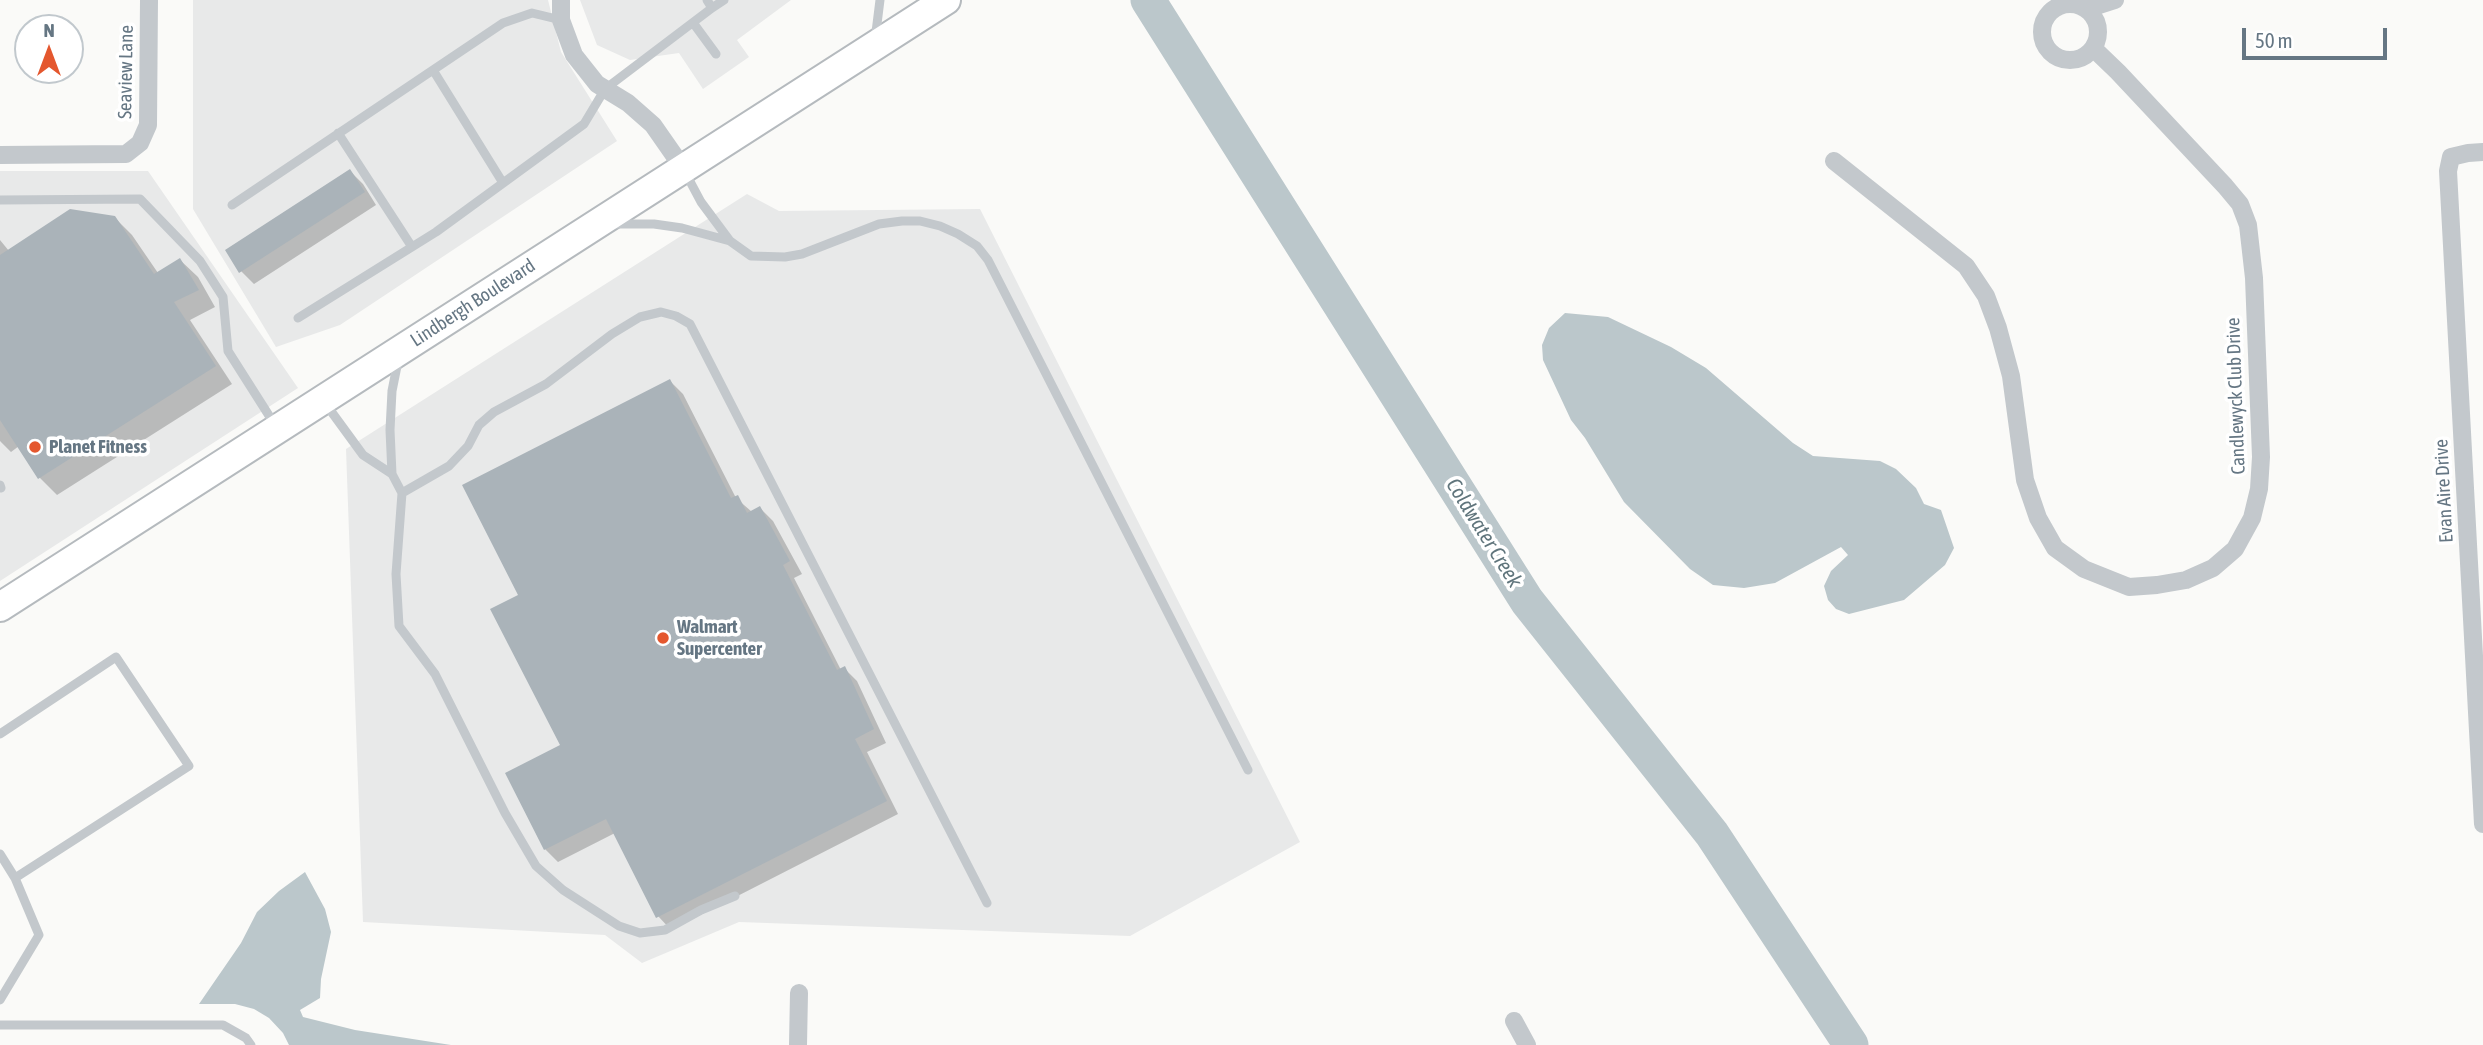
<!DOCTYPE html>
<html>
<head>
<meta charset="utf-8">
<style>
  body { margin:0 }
  #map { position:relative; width:2483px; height:1045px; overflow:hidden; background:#fafaf8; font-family:"Asap Condensed",sans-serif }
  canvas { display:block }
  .north { position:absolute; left:14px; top:14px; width:70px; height:70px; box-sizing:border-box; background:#fff; border:2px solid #c1c8cd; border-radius:50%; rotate:0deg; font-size:19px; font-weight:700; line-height:28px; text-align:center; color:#657683 }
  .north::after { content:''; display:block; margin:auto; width:24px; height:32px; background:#e4572e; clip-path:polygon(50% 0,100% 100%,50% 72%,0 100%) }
  .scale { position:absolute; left:2242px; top:28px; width:145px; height:32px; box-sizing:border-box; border:4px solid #657683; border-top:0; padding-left:9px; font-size:21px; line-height:24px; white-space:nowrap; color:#657683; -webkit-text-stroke:5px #fff; paint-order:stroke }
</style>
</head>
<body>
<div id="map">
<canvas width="2483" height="1045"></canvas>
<div class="north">N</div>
<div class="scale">50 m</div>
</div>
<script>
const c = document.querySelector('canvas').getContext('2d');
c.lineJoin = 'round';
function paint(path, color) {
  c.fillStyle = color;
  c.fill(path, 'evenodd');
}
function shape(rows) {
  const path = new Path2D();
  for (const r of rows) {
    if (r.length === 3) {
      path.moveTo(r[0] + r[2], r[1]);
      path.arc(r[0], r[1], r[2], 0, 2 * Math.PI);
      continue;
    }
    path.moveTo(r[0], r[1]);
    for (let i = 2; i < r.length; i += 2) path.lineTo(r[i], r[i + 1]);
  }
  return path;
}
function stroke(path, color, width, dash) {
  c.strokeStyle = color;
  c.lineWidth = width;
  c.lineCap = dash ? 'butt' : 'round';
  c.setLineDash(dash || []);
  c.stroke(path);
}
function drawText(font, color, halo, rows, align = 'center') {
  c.font = font + ' "Asap Condensed",sans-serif';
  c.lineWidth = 7;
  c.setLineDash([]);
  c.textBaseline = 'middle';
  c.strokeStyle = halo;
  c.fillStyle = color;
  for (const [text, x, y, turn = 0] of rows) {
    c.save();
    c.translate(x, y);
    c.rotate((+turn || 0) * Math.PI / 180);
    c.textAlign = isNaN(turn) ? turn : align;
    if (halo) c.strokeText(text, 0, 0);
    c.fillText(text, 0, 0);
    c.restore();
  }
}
const built = shape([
  [193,0,548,0,561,52,617,141,340,325,276,347,193,209],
  [580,0,791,0,737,40,749,57,703,89,679,53,630,60,597,45],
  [0,171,148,171,298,388,0,581],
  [747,194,779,211,980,209,1300,842,1130,936,739,922,642,963,605,935,363,922,346,449]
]);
const water = shape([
  [1565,313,1608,317,1671,347,1706,368,1793,443,1813,456,1880,461,1896,469,1916,488,1924,504,1941,510,1954,548,1945,565,1904,600,1849,614,1836,609,1828,600,1824,586,1831,571,1848,555,1841,547,1775,583,1744,588,1713,585,1690,569,1624,502,1585,438,1571,420,1543,360,1542,345,1549,328],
  [305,872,325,909,331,932,321,979,320,998,300,1010,303,1017,355,1030,451,1045,289,1045,283,1033,269,1018,254,1009,235,1004,199,1004,241,943,257,912,279,891]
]);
const shadow = shape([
  [350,171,363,184,376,205,254,284,241,271],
  [114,217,132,235,158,273,180,260,198,277,215,307,190,320,232,384,57,495,40,478,19,446,11,452,0,441,0,240,9,251],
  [670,381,683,394,736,498,752,512,760,508,773,521,802,574,794,578,841,670,844,668,857,681,886,743,867,752,898,814,671,930,658,916,615,833,558,862,545,849,562,746,520,596]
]);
const river = shape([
  [1148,0,1527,601,1712,834,1851,1045]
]);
const building = shape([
  [350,169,365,192,239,273,225,250],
  [70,209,115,216,154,274,180,258,199,290,174,302,216,366,38,479,0,420,0,255],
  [670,379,731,498,738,495,747,513,760,506,790,561,783,565,837,670,845,666,874,729,855,739,887,801,656,918,606,819,544,850,505,773,560,745,490,609,518,595,462,485]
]);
const lane = shape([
  [707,0,712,8,724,0],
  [694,24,716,54],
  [875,40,880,0],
  [433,70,503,183],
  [338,133,412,247],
  [685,172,701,202,730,241,751,256,785,257,802,254,879,224,902,221,920,221,940,226,958,234,977,246,988,260,1248,770],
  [0,200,140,199,200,261,223,297,228,351,275,425],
  [232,205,503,23,532,13,561,20],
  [613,224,654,224,682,228,730,241],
  [298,318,436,232,584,124,605,89,712,8],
  [325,403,363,455,392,474,402,493],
  [392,474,390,430,392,391,398,361],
  [0,485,1,488],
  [0,734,116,657,189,766,15,878,0,854],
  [735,896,701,910,665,930,640,933,619,926,563,890,536,866,505,813,435,674,399,626,396,574,402,493,449,466,468,446,479,425,494,412,546,384,612,334,640,317,661,312,676,316,690,324,987,903],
  [0,1000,39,935,15,878],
  [0,1025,223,1025,246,1038,251,1045]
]);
const street = shape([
  [561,0,561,20,574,55,597,84,628,103,653,125,683,168],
  [2070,32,28],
  [2087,9,2115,0],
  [2483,152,2468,153,2451,157,2448,171,2483,824],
  [0,155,126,154,140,143,148,125,149,0],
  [1834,161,1966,266,1986,296,1998,328,2011,376,2025,480,2038,518,2055,548,2084,569,2129,587,2157,585,2186,580,2213,568,2235,549,2252,518,2259,489,2261,457,2254,278,2248,225,2240,204,2225,186,2118,72,2093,48],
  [1514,1021,1527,1045],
  [798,1045,799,993]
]);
const primary = shape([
  [0,607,946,0]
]);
const markers = [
  [35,447,7,"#e4572e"],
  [663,638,7,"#e4572e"]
];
const streetNames = [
  ["Seaview Lane",126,72,-89],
  ["Lindbergh Boulevard",473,303,-33],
  ["Candlewyck Club Drive",2236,396,-92],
  ["Evan Aire Drive",2444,491,-93]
];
const poiNames = [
  ["Planet Fitness",49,447],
  ["Walmart",677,627],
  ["Supercenter",677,649]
];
const waterNames = [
  ["Coldwater Creek",1484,533,58]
];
paint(built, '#e8e9e9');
paint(water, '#bbc7cb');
paint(shadow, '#0003');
stroke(river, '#bbc7cb', 35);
paint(building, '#aab3b9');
stroke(primary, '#b5babe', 32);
stroke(lane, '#c3c8cc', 9);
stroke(street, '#c3c8cc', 18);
stroke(primary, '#fff', 28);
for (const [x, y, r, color] of markers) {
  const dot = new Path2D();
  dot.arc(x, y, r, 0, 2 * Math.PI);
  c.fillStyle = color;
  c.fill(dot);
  stroke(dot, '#fff', 2.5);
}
drawText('19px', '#657683', '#fff', streetNames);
drawText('bold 19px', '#657683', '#fff', poiNames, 'left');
drawText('italic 21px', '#60757c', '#fff', waterNames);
</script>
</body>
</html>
